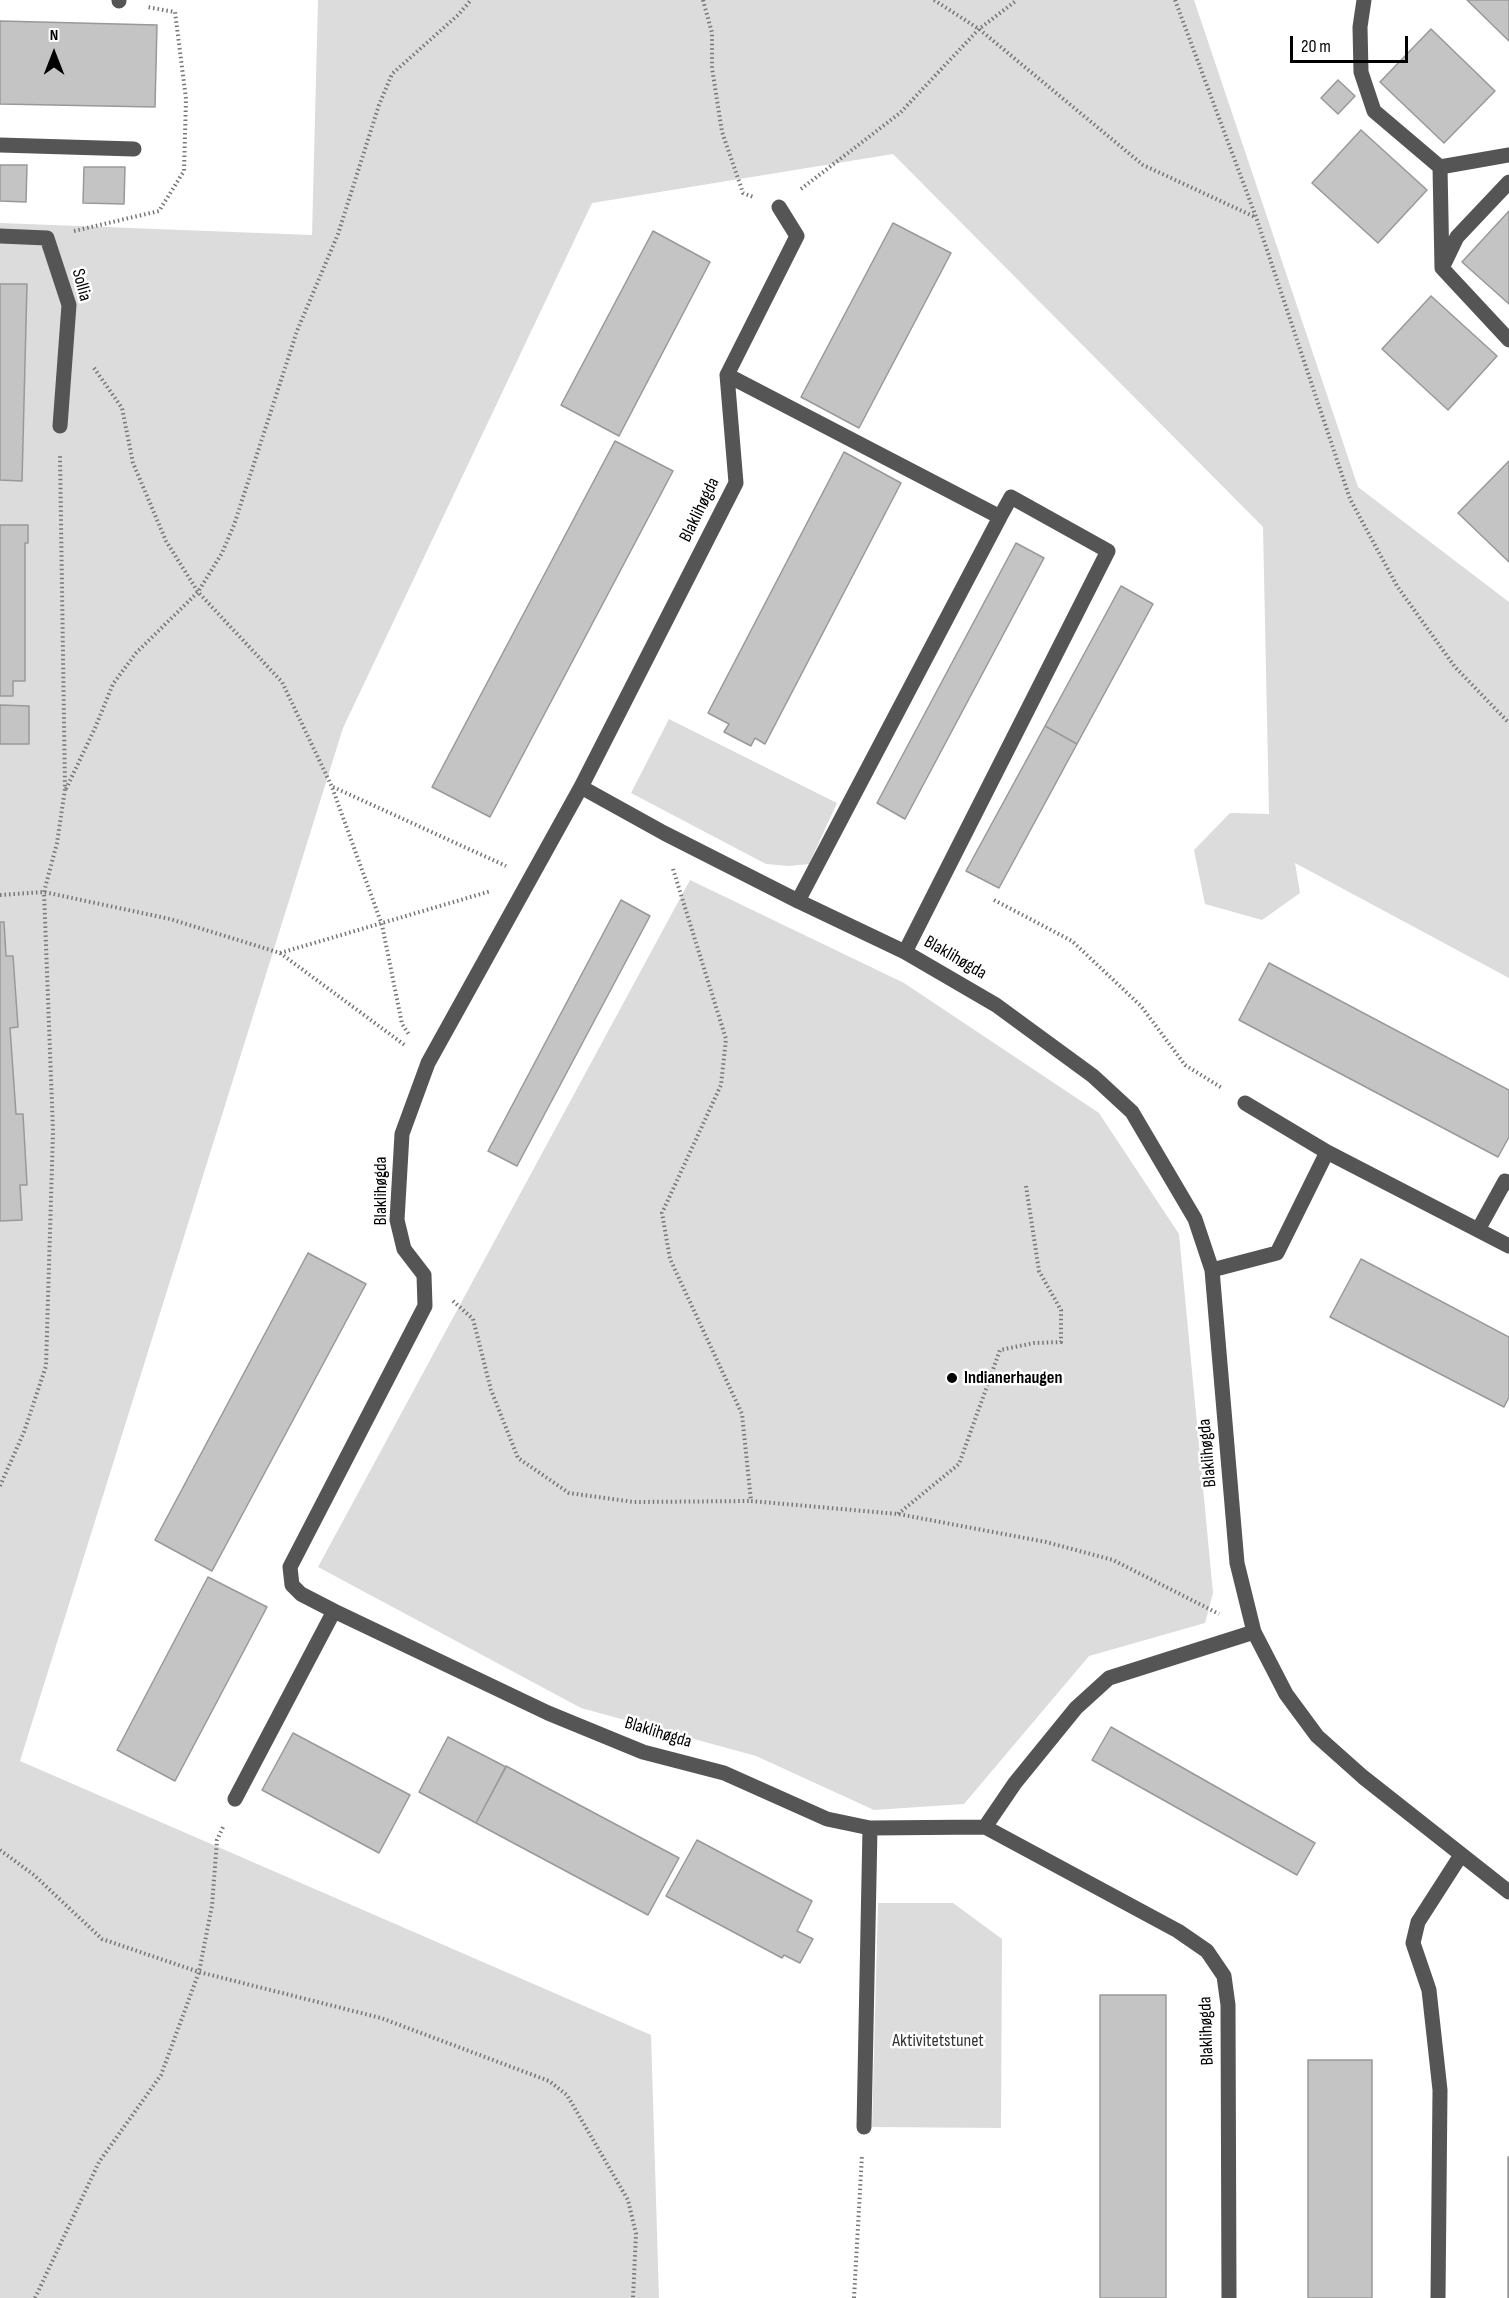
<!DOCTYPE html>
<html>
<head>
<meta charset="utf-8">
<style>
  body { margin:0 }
  #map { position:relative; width:1509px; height:2298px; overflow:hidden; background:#fff; font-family:"Sofia Sans Condensed",sans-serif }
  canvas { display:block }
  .north { position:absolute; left:24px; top:24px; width:60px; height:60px; -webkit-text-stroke:4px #fff; paint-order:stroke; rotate:0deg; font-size:16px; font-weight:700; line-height:24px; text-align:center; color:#000 }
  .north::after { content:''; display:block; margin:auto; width:21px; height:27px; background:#000; clip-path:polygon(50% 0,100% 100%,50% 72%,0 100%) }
  .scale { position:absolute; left:1290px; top:36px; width:118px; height:27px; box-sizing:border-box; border:3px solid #000; border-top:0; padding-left:8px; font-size:18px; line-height:21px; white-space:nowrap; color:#000; -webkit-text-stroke:4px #fff; paint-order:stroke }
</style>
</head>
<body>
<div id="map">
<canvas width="1509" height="2298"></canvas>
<div class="north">N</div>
<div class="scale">20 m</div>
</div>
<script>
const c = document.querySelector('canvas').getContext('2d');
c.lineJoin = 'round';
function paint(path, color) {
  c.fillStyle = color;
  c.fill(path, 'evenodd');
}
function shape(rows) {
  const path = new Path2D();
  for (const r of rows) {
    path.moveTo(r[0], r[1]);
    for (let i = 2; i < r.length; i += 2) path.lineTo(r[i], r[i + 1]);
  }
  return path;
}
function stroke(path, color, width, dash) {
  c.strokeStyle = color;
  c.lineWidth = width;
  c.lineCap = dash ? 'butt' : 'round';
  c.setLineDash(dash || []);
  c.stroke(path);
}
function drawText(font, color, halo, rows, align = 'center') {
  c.font = font + ' "Sofia Sans Condensed",sans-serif';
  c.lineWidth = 5;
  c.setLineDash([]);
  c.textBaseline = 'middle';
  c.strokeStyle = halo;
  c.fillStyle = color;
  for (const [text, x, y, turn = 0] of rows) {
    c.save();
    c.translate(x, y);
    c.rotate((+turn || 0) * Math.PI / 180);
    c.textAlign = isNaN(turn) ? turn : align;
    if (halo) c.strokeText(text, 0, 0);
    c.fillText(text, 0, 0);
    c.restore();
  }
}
const green = shape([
  [318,0,1194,0,1358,487,1509,602,1509,978,1295,863,1300,893,1262,920,1205,904,1194,850,1230,813,1269,814,1263,527,893,154,592,203,343,728,20,1761,651,2035,659,2298,0,2298,0,223,312,235],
  [669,719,837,803,809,864,789,866,766,864,631,793],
  [690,880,904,983,1099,1113,1179,1234,1213,1593,1205,1623,1089,1656,964,1804,874,1810,756,1756,581,1708,318,1567],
  [878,1903,953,1903,1002,1939,1001,2128,872,2127]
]);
const building = shape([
  [1467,0,1509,0,1509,41,1467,0],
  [0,21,157,25,155,107,0,104,0,21],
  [1431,29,1495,91,1444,143,1380,82,1431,29],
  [1338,80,1355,96,1338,114,1321,98,1338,80],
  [1361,130,1427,190,1378,243,1312,183,1361,130],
  [0,165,27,165,26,202,0,201,0,165],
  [84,167,125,167,124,204,83,203,84,167],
  [1509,211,1509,304,1462,262,1509,211],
  [893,223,951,253,859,428,801,397,893,223],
  [653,231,710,262,619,436,561,405,653,231],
  [0,284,27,284,22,481,0,480,0,284],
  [1431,296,1497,356,1448,410,1382,349,1431,296],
  [615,441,673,471,490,817,432,787,615,441],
  [844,452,901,483,765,744,755,738,751,746,724,732,729,724,708,713,844,452],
  [1509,461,1509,562,1458,513,1509,461],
  [0,525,28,525,28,543,25,543,25,681,13,681,13,696,0,696,0,525],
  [1016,543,1044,558,905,819,877,803,1016,543],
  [1121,586,1153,604,1077,744,1045,726,1121,586],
  [0,705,29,706,29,744,0,744,0,705],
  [1045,726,1077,744,999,888,966,871,1045,726],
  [621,900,650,916,517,1166,488,1151,621,900],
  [0,922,4,922,6,956,13,956,18,1027,10,1028,16,1114,23,1114,27,1185,20,1185,22,1220,0,1221,0,922],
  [1269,963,1509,1090,1509,1137,1498,1157,1239,1020,1269,963],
  [308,1253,366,1284,212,1571,155,1540,308,1253],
  [1361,1259,1509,1337,1509,1397,1504,1407,1330,1317,1361,1259],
  [208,1577,267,1607,175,1781,117,1750,208,1577],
  [1111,1727,1315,1843,1297,1875,1092,1760,1111,1727],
  [293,1733,410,1795,379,1853,262,1790,293,1733],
  [448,1737,506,1767,476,1823,419,1792,448,1737],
  [506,1766,679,1858,648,1915,476,1823,506,1766],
  [697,1840,812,1901,797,1931,813,1939,800,1963,784,1955,782,1958,666,1896,697,1840],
  [1100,1995,1166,1995,1166,2298,1100,2298,1100,1995],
  [1308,2060,1372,2060,1372,2298,1308,2298,1308,2060],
  [1508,2157,1509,2157,1509,2298,1508,2298,1508,2157]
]);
const path = shape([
  [703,0,712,33,712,68,722,132,743,193,753,197],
  [934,0,979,29,1143,165,1255,217],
  [1175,0,1256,217,1350,499,1397,586,1455,667,1509,723],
  [801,189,900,113,979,29,1017,0],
  [74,231,159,211,184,171,186,99,175,12,147,7],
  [94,368,122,408,133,463,166,541,198,592,282,682,332,787,382,925,402,1024,410,1036],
  [333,787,506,866],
  [66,789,95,728,113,684,136,653,198,592,222,553,234,525,297,331,338,234,379,105,392,74,458,15,471,0],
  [673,869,726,1039,721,1085,662,1213,670,1259,742,1414,751,1501,898,1514,1046,1542,1113,1560,1219,1614],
  [0,895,44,892,170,919,280,953,406,1046],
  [994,900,1072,941,1141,1006,1185,1065,1222,1088],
  [280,953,491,891],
  [453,1301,473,1319,491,1390,518,1458,569,1493,634,1502,751,1501],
  [0,1486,24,1432,46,1366,53,1131,44,892,57,843,65,789,60,454],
  [898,1514,959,1464,1000,1350,1034,1343,1061,1342,1061,1310,1039,1271,1026,1186],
  [0,1850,34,1875,102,1939,199,1972,381,2018,549,2081,567,2095,628,2200,636,2234,633,2298],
  [35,2298,99,2162,161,2075,199,1972,212,1906,217,1840,224,1825],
  [854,2298,862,2155]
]);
const minor = shape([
  [1364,0,1360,27,1361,72,1374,111,1440,167,1442,268,1509,340],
  [119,1,119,0],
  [0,145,134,149],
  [1440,167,1509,155],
  [779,207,797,236,727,375,736,483,581,787,664,833,798,901,905,952,996,1005,1093,1076,1132,1112,1195,1219,1212,1270,1237,1563,1254,1632,1286,1694,1317,1736,1363,1777,1509,1892],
  [0,236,47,238,69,305,60,426],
  [1444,264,1457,237,1509,182],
  [727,375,1000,517,1011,497,1108,551,905,952],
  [581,787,428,1063,402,1134,397,1220,404,1249,424,1275,425,1306,290,1567,292,1585,301,1594,334,1611,548,1713,643,1752,724,1773,827,1819,870,1828,985,1827],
  [798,901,1000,517],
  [1327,1152,1509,1246],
  [1478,1230,1505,1181,1509,1183],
  [1212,1270,1277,1253,1327,1152,1245,1103],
  [235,1799,334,1611],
  [864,2127,870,1828],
  [1229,2298,1228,2005,1224,1976,1207,1951,1178,1931,985,1827,1015,1783,1076,1708,1109,1678,1254,1632],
  [1438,2298,1440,2090,1429,1990,1413,1943,1418,1922,1461,1855]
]);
const markers = [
  [952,1378,6,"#000"]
];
const streetNames = [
  ["Sollia",81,285,75],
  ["Blaklihøgda",700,510,-64],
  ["Blaklihøgda",955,958,30],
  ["Blaklihøgda",381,1191,-90],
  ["Blaklihøgda",1208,1453,-95],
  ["Blaklihøgda",658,1733,17],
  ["Blaklihøgda",1207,2031,-92]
];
const poiNames = [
  ["Indianerhaugen",964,1378]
];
const parkNames = [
  ["Aktivitetstunet",938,2041]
];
paint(green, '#dcdcdc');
paint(building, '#c4c4c4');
stroke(building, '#999', 1.5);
stroke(path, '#777', 4, [1.5, 3]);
stroke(minor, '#555', 15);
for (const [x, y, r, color] of markers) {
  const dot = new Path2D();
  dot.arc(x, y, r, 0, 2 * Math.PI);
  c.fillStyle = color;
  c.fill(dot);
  stroke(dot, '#fff', 2);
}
drawText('18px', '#000', '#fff', streetNames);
drawText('bold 18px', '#000', '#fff', poiNames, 'left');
drawText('18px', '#333', '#fff', parkNames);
</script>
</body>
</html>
